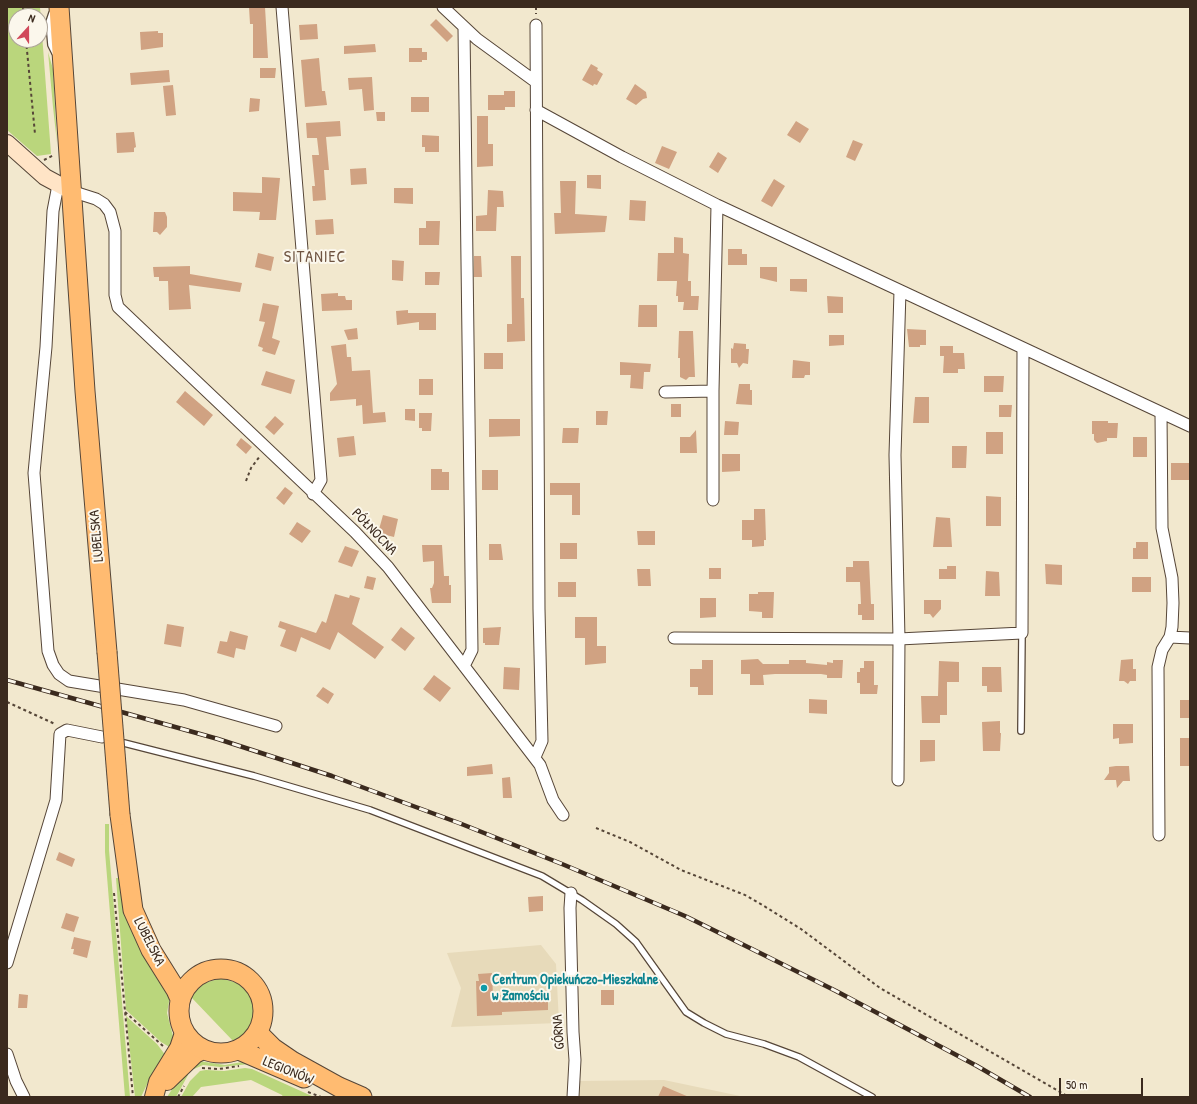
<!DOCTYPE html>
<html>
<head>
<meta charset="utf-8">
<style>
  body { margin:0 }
  #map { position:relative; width:1197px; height:1104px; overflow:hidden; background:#f2e8ce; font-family:"Patrick Hand",sans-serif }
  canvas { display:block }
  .frame { position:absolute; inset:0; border:8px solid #3b2a1e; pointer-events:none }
  .north { position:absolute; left:8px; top:8px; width:40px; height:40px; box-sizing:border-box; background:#fbf7ec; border:1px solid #aea59a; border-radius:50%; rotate:21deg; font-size:11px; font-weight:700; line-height:16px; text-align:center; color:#3b2a1e }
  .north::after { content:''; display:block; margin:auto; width:14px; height:18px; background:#d1495b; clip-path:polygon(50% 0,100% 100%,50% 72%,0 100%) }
  .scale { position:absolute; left:1059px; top:1078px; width:84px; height:18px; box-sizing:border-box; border:2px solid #3b2a1e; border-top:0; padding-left:5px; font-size:12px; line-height:14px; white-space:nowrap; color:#3b2a1e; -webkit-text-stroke:3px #fbf7ec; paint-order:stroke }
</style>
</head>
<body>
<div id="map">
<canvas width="1197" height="1104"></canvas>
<div class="frame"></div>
<div class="north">N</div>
<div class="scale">50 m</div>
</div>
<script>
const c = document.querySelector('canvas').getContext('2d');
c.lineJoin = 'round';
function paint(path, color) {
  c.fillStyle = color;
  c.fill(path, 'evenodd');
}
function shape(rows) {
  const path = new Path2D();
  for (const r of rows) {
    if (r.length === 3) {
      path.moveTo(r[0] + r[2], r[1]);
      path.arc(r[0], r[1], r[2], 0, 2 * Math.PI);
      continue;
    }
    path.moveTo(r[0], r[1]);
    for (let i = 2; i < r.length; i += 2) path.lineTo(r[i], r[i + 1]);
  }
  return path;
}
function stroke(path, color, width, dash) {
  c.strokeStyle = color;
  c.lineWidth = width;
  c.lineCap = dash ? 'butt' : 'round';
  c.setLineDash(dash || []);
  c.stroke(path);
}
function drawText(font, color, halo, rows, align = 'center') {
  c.font = font + ' "Patrick Hand",sans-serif';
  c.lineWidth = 4;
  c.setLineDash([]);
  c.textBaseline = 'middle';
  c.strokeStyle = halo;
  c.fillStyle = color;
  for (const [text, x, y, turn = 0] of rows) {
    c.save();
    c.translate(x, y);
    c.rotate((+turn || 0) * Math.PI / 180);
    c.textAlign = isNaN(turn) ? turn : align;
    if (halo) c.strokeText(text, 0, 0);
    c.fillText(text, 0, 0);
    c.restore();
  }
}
const built = shape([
  [541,945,556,964,559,1023,451,1027,461,988,447,953],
  [664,1080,745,1097,577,1097,578,1081]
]);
const green = shape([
  [7,7,40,7,51,154,37,156,7,130],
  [16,16,40,16,40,40,16,40],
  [48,52,53,69,57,143,53,107],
  [105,824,109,824,109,850,130,1097,125,1097,105,852],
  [116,878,118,878,122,895,170,996,167,1013,174,1040,171,1048,161,1042,126,1010],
  [221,978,240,984,249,994,254,1006,251,1026,243,1036,234,1042,191,997,202,984],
  [126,1016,157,1044,166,1056,150,1078,141,1097,135,1097],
  [199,1061,225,1065,248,1061,250,1064,220,1067,203,1065,194,1069,191,1065],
  [245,1068,252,1069,314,1097,283,1097,282,1095,251,1080,201,1087,192,1097,181,1097,190,1081,200,1071,206,1070,224,1071],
  [184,1071,188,1075,176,1097,167,1097]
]);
const building = shape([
  [249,7,265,7,268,58,253,58,253,24,250,24],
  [436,19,453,36,447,42,430,25],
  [317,24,318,39,300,40,299,25],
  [158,31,158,33,163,33,163,47,141,50,140,32],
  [375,44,376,52,344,54,344,46],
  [409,48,422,48,422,52,427,52,427,60,422,60,422,62,409,62],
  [319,58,322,91,325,91,327,105,305,107,301,60],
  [591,64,598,68,597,70,603,74,597,85,594,84,593,86,582,80],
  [260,68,276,68,275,78,260,78],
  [169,70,170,82,131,85,130,73],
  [372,77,374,110,364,111,362,89,349,90,348,78],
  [635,84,646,92,647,98,643,99,636,105,626,99],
  [173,85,176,115,166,116,163,86],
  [504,91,515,91,515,107,505,107,505,110,488,110,488,95,504,95],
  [411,97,429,97,429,112,411,112],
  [250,98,260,99,259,111,249,112],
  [376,112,385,112,385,121,377,121],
  [477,116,488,116,488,144,493,144,493,166,477,167],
  [340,121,341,136,326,137,329,170,324,170,326,200,313,201,312,186,315,186,312,155,319,155,317,138,307,138,306,123],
  [796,121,809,129,800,143,787,135],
  [134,132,136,147,134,148,134,152,117,153,116,133],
  [422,135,439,136,439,152,425,152,425,147,422,147],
  [853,140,863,144,855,161,846,157],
  [662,146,677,152,669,169,655,163],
  [718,152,727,158,718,173,709,167],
  [366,168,367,184,351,185,350,169],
  [587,175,601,175,601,189,587,188],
  [262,177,280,178,276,220,259,220,260,212,233,211,233,192,262,193],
  [774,179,785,186,772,207,761,201],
  [560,181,576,181,575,214,607,216,605,232,555,234,554,213,561,213],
  [394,188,413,188,413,204,394,203],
  [488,190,503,191,504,207,497,207,496,231,476,231,476,216,487,215],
  [630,200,646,201,645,221,629,220],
  [154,212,165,212,167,217,167,227,160,235,157,232,153,232],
  [333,219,334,234,316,235,315,220],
  [426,221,440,221,439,245,419,245,419,228,426,228],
  [674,237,683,238,683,253,689,254,688,281,691,281,691,296,699,296,698,310,683,310,684,302,678,302,678,296,676,296,677,281,657,281,658,253,674,253],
  [728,249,742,249,742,254,747,254,747,265,728,265],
  [258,253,274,257,271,271,255,267],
  [474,256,481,256,482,277,474,277],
  [511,256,521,256,521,298,524,298,525,341,507,342,507,324,512,324],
  [392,260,404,261,403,281,392,280],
  [190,266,190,274,242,283,240,292,189,285,191,309,169,310,168,281,159,281,159,277,154,277,153,267],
  [760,267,777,267,777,282,760,278],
  [425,272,440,272,439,285,425,285],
  [790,279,807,279,807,292,790,291],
  [338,293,338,296,345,296,346,300,352,300,352,310,322,311,321,294],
  [827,296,843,297,843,313,828,313],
  [263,303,279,306,272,338,280,341,275,355,262,351,263,348,258,346,265,322,259,321],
  [639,305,657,305,657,327,638,327],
  [408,310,408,313,436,313,436,330,419,330,419,322,397,325,396,311],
  [357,328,358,339,348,340,344,330],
  [907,329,926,330,926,345,920,345,920,347,909,347],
  [679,331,693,331,695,377,689,377,686,380,680,377,680,358,678,358],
  [829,335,844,335,844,345,829,346],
  [734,343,746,344,746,349,749,349,748,364,743,363,739,368,737,363,731,363,731,348,733,349],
  [346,344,347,357,351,357,352,371,370,370,373,413,385,412,386,422,363,424,362,405,356,406,356,399,330,401,330,393,337,384,331,346],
  [940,346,953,346,953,353,964,353,965,369,958,369,958,373,943,373,944,356,940,356],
  [484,353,503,353,503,369,484,369],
  [793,360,810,362,810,375,805,375,804,378,792,378],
  [620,362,651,364,650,372,644,372,643,389,630,388,631,375,620,375],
  [266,371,295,380,291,394,261,385],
  [984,376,1004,376,1003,392,984,392],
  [419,379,433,379,433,395,419,395],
  [739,384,750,384,750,390,752,390,752,405,736,404],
  [185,391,213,415,204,426,176,402],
  [915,397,929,397,929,423,913,423],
  [671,404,681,404,681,417,671,417],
  [999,405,1012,405,1011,417,999,417],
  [405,409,415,409,415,421,405,420],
  [596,411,608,411,607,425,596,425],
  [419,413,432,413,431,431,422,431,422,428,419,428],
  [275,416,284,424,274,435,265,427],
  [489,419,520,419,520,436,489,437],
  [725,421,739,422,738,435,724,435],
  [1092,421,1108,421,1108,423,1118,423,1117,438,1107,438,1107,441,1097,443,1094,440,1094,434,1092,434],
  [563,428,579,428,578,443,562,443],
  [696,430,697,453,680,453,680,437,690,437],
  [986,432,1003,432,1003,454,986,454],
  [354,436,356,455,339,457,337,438],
  [1133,437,1147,437,1147,457,1133,457],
  [241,438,252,447,246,454,236,445],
  [952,446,967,446,966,468,952,468],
  [722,454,740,454,740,471,722,472],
  [1171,463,1189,463,1189,480,1171,480],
  [431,469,442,469,442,472,449,472,449,490,431,490],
  [482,470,498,470,498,490,482,490],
  [550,483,580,483,580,515,572,515,572,495,550,495],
  [285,487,293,493,284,505,276,498],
  [986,496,1001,497,1001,526,986,526],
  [754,509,765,509,766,540,764,540,764,546,752,547,752,540,742,540,742,520,754,520],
  [383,515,398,519,394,537,378,533],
  [936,517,950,518,952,547,933,547],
  [297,522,311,531,302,543,289,534],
  [637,531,655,531,655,545,638,545],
  [1136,542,1148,542,1148,559,1133,559,1133,548,1136,548],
  [560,543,577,543,577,559,560,559],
  [489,544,501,544,503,560,489,560],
  [422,545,442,545,444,576,449,576,449,585,451,585,451,603,432,603,430,588,432,588,434,583,434,561,423,562],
  [345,546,359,551,352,567,338,562],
  [853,561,869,561,871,604,874,604,874,620,862,620,862,615,858,615,858,604,861,604,860,582,846,582,846,567,853,567],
  [1045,564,1062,565,1062,585,1046,584],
  [947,566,956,566,956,579,939,579,939,569,947,569],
  [709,568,721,568,721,579,709,579],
  [637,569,650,569,651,586,638,586],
  [986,571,999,572,1000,596,985,596],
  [367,576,376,578,373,590,364,588],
  [1132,577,1151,577,1151,592,1132,592],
  [558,582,576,582,576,597,558,597],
  [758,592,774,592,773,618,762,618,762,612,749,611,749,594,758,594],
  [335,594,349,598,350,595,360,598,352,624,384,647,375,659,338,632,330,650,301,637,296,652,280,646,286,630,278,627,280,621,316,633,322,621,326,623],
  [700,598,716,598,716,617,700,618],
  [924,600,941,600,941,609,933,618,930,614,924,614],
  [575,617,597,617,597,646,606,646,606,663,585,665,585,638,575,638],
  [167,624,184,627,181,647,164,644],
  [401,627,415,638,405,651,391,640],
  [501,627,499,645,485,645,485,643,483,643,483,628],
  [230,631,248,636,245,650,236,648,234,658,217,653,220,641,227,642],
  [758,659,763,664,789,664,789,660,806,660,806,663,827,665,827,662,833,663,833,660,843,660,842,678,827,678,827,675,821,674,775,674,763,675,764,685,750,685,750,674,741,674,741,660],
  [1133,659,1133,669,1136,669,1136,681,1130,681,1128,684,1124,681,1119,681,1121,660],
  [702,660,713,660,713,695,698,695,698,687,690,687,690,669,702,669],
  [864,661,874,661,874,685,878,685,877,694,860,694,860,683,857,683,857,672,860,672,860,668,864,668],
  [939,661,959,662,959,682,947,682,947,715,940,715,940,723,922,723,921,696,938,696],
  [504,667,520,668,519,690,503,689],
  [982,667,1001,667,1002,692,987,692,987,686,982,686],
  [434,675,451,688,440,702,423,689],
  [323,687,334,694,328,704,316,696],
  [809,699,827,700,827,714,809,713],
  [1180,700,1190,700,1190,718,1180,718],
  [1000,721,1000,733,1001,733,1000,751,983,751,982,722],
  [1113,724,1133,724,1133,743,1119,744,1119,738,1113,739],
  [1180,738,1190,738,1190,766,1180,766],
  [920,740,935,740,935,761,920,762],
  [492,764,493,774,467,776,467,767],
  [1116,766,1129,766,1130,781,1123,781,1117,788,1116,780,1104,780,1109,773,1109,767],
  [510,777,512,798,503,798,502,778],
  [59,852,75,859,72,867,56,860],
  [543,896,543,911,529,912,528,897],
  [66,913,79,917,74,932,61,928],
  [74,937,91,941,87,958,73,954,74,949,71,949],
  [492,973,493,996,501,995,501,998,548,997,548,1010,502,1012,502,1015,477,1016,476,981,479,981,478,974],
  [601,990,614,990,614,1005,601,1005],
  [19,994,28,995,27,1008,18,1008],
  [663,1086,689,1097,658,1097]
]);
const path = shape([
  [23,7,24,16],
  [536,7,536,14],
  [26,40,35,134],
  [44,160,54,155],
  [246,481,251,468,260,456],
  [7,702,55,724],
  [596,828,630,842,681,870,745,895,764,906,801,929,880,988,1069,1097],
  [114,893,133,1097],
  [125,1012,164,1047],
  [202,1068,219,1069,239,1066],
  [308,1092,321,1097],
  [178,1097,184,1086]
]);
const service = shape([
  [52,13,49,22,51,45,55,53],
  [1021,731,1022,633],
  [124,743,254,776,370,810,542,876,582,900,616,924,636,942,686,1012,704,1023,726,1034,764,1044,799,1057,872,1097]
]);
const minor = shape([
  [282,7,321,480,313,494],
  [443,7,477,39,536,82],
  [464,28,472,650,464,666],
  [536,110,622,157,717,205,1190,426],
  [58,185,53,211,46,347,34,473,48,651,53,665,59,674,69,681,184,700,276,726],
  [71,191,96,199,104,204,110,212,115,231,115,295,118,307,355,532,388,567,540,765,553,800,563,815],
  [665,392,713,391],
  [713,500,713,391,717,205],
  [1170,637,1190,638],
  [674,638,899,639,1022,633,1023,349],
  [535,757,542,741,539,609,536,25],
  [898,780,899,639,895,455,900,291],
  [1159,835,1158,667,1162,650,1170,637,1172,627,1173,603,1172,578,1162,528,1161,413],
  [571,893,570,908,573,1032,575,1060,573,1097],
  [7,963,56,800,60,734,67,730,102,737],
  [7,1054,16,1081,24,1097]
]);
const secondary = shape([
  [7,143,45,177,71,191]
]);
const primary = shape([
  [167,1081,195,1054,203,1050],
  [154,1097,158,1082,179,1048,184,1033]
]);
const trunk = shape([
  [59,7,85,391,107,652],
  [120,815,133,910,151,950,176,990,180,999],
  [221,1011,42],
  [258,1033,273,1048,292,1061,339,1087,362,1097],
  [239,1050,304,1078]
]);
const rail = shape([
  [7,680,218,739,332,776,459,823,562,864,685,916,762,954,836,991,977,1066,1030,1097]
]);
const trunkBridge = shape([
  [107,652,120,815]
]);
const markers = [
  [484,988,4,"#0f9aa8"]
];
const streetNames = [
  ["PÓŁNOCNA",374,532,46],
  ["LUBELSKA",97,536,-95],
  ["LUBELSKA",149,942,63],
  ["GÓRNA",559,1032,-94],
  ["LEGIONÓW",288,1071,22]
];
const cultureNames = [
  ["Centrum Opiekuńczo-Mieszkalne",492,980],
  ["w Zamościu",492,996]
];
const quarterNames = [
  ["SITANIEC",315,258]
];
paint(built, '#e7daba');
paint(green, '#bad67c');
paint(building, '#d0a282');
stroke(service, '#564638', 8);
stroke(minor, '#564638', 13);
stroke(secondary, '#564638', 18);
stroke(primary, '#564638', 20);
stroke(trunk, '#564638', 21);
stroke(path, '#564638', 2, [3, 3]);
stroke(service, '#fff', 5.5);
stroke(minor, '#fff', 11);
stroke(secondary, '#ffe4c6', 16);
stroke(primary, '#ffbb71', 18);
stroke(trunk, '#ffbb71', 19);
stroke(rail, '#3b2a1e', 4.5);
stroke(rail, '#fbf7ec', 3, [9]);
stroke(trunkBridge, '#564638', 21, []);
stroke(trunkBridge, '#ffbb71', 19);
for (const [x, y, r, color] of markers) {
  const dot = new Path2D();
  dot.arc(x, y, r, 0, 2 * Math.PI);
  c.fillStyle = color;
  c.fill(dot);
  stroke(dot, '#fbf7ec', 1.5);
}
drawText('14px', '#3b2a1e', '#fbf7ec', streetNames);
drawText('bold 14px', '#0d838f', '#fbf7ec', cultureNames, 'left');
c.letterSpacing = '1px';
drawText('16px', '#6f5441', '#fbf7ec', quarterNames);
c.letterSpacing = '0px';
</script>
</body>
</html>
